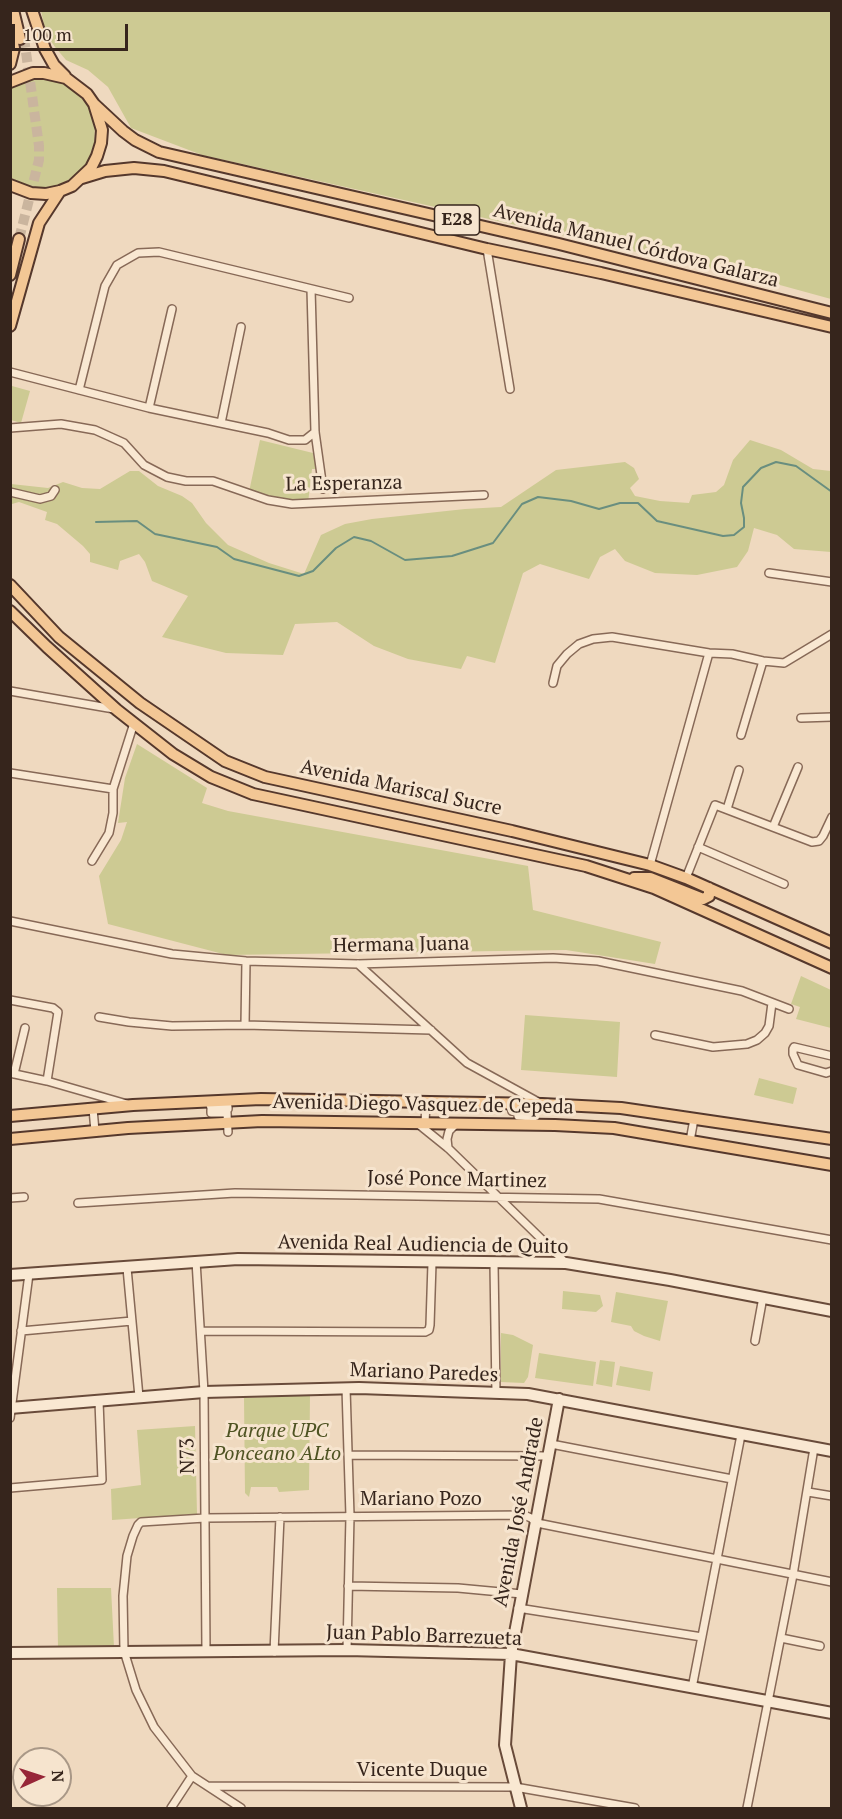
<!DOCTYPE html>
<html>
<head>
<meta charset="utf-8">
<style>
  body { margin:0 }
  #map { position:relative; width:842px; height:1819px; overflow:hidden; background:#efd9bf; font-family:"PT Serif",serif }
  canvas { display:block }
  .frame { position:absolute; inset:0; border:12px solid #36251c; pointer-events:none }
  .north { position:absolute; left:12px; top:1747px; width:60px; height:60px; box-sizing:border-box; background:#f6e4ce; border:2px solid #a99887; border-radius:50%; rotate:87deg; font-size:16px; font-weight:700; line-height:24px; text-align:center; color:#36251c }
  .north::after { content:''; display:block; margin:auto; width:21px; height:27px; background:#972638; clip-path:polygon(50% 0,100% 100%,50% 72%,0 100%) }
  .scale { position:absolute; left:12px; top:24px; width:116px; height:27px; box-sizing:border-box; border:3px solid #36251c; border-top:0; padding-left:8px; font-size:18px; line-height:21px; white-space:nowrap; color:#36251c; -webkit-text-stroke:4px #f6e4ce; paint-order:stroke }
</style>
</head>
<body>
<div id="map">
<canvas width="842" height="1819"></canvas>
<div class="frame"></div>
<div class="north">N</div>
<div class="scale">100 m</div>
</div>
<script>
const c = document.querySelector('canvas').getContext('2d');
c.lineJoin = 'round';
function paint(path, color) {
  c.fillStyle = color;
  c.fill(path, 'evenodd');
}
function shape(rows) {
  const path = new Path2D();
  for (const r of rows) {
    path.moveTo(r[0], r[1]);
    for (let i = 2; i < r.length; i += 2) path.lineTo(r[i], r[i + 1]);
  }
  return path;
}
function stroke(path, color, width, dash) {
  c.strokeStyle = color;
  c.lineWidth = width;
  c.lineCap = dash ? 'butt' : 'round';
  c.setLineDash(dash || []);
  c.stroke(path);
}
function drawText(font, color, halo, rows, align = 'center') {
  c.font = font + ' "PT Serif",serif';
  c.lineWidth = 6;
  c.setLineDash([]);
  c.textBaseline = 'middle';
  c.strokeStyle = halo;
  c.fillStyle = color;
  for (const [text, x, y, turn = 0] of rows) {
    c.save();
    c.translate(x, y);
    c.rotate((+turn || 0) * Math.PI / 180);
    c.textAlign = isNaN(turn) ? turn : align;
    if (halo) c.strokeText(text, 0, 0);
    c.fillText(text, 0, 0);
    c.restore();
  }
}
const green = shape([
  [41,11,831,11,831,299,758,279,202,155,131,128,108,87,88,70,66,60,55,47,46,34],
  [47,79,64,84,79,95,90,109,95,126,94,144,88,161,77,175,61,184,44,188,26,186,11,178,10,89,30,80],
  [12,386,30,391,21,423,11,420],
  [260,440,313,453,316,469,312,469,308,503,287,501,249,492],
  [750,440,781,450,813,469,831,471,831,552,794,549,777,535,754,528,748,551,737,567,697,575,655,573,625,561,615,549,600,557,589,579,540,564,523,573,495,663,467,656,461,669,408,659,374,646,337,622,295,624,283,655,226,653,162,637,188,596,152,581,145,562,139,554,120,561,118,570,90,562,90,554,83,546,57,524,45,520,47,512,19,502,12,504,11,507,11,484,48,488,63,482,82,488,100,489,130,471,139,471,158,486,182,496,192,503,206,523,228,545,269,563,304,574,321,535,345,524,372,519,465,509,501,507,556,470,625,462,634,468,639,479,630,488,635,496,660,501,689,503,692,495,716,492,724,485,733,460],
  [137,744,207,788,202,803,228,811,528,866,533,910,661,942,655,964,566,950,227,955,108,924,99,876,121,840,127,822,118,823,125,778],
  [801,976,831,990,831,1028,796,1019,800,1007,791,1004],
  [525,1015,620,1022,617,1077,521,1070],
  [759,1078,797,1088,793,1104,754,1095],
  [563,1291,600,1295,603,1306,596,1312,562,1309],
  [616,1292,668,1301,660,1341,644,1336,634,1331,631,1326,611,1322],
  [501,1333,513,1335,533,1345,528,1377,524,1383,501,1382],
  [539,1353,596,1362,593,1386,535,1378],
  [600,1360,615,1362,612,1387,596,1384],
  [620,1366,653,1372,650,1391,616,1385],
  [310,1395,309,1490,279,1492,277,1487,251,1487,249,1497,245,1493,244,1398],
  [195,1426,197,1514,112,1520,111,1489,141,1485,137,1430],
  [57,1588,111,1588,114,1647,58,1647]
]);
const stream = shape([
  [96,522,137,521,155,534,217,547,234,559,299,576,313,571,336,548,354,537,371,541,405,560,452,556,493,543,522,504,538,497,571,501,599,509,620,503,638,503,657,521,723,536,734,535,744,527,744,518,741,503,743,487,761,468,776,462,796,466,832,492]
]);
const primaryTunnel = shape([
  [19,239,39,160,39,146,24,38]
]);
const street = shape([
  [487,249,510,389],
  [311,289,315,432,323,489],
  [10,372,149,408,268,433,289,440,305,440,315,432],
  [79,390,105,286,117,265,138,253,159,252,349,298],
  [149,408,172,309],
  [221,423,241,327],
  [10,428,61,424,95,430,124,443,144,465,167,477,186,481,213,481,268,500,292,504,484,495],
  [10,492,40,499,51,496,55,490],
  [769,573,832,582],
  [553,683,557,666,567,654,579,644,593,639,612,637,709,653,732,654,763,661,784,663,832,634],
  [10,691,114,709],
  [801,718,832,717],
  [741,735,763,661],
  [10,773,113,789],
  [727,809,739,770],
  [773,827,798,767],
  [698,847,784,884],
  [92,861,109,833,113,813,113,789,134,723],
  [650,865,709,653],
  [686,878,715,805,812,842,819,841,823,836,832,817],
  [10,921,172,954,246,961,358,964,553,958,598,961,742,991,789,1009],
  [358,964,467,1063,540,1103],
  [10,1000,53,1008,58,1012,47,1081],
  [99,1017,129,1022,172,1026,245,1025,431,1030],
  [245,1025,246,961],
  [655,1035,713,1047,747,1044,757,1040,765,1033,769,1026,772,1003],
  [832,1056,794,1047,793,1049,793,1054,798,1065,826,1073,832,1071],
  [10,1073,47,1081,127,1104],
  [14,1074,25,1028],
  [511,1104,512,1111,533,1112,533,1114,518,1114,518,1116,533,1117,533,1125],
  [216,1105,210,1105,211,1108,228,1107,228,1109,211,1110,211,1113,227,1113,228,1132],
  [93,1109,95,1131],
  [417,1123,448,1148,566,1263],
  [425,1123,426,1103],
  [690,1141,694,1119],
  [448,1148,447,1139,449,1131,456,1124],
  [10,1198,24,1197],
  [78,1203,235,1193,599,1199,832,1240],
  [196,1261,204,1392,206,1651],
  [494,1264,496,1393],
  [127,1268,139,1397],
  [21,1331,132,1321],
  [201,1331,425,1332,429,1330,430,1325,432,1263],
  [755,1341,763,1297],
  [346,1388,350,1516,347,1650],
  [10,1418,29,1274],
  [551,1444,732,1479],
  [349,1455,548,1456],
  [10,1488,102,1480,99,1401],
  [808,1492,832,1496],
  [348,1586,458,1588,522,1594],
  [518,1608,702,1637],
  [781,1638,820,1646],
  [274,1652,280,1517],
  [692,1688,741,1435],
  [208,1786,515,1787,635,1808],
  [171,1808,192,1776],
  [241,1808,192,1776,154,1727,136,1690,124,1651,123,1596,127,1556,133,1536,138,1525,141,1522,205,1518,524,1515,531,1518,537,1523,832,1582],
  [747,1808,793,1575,814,1448]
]);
const secondary = shape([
  [10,1275,238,1259,566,1263,670,1280,832,1311],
  [10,1408,204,1392,359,1388,528,1394,832,1451],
  [10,1653,347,1650,511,1654,832,1713],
  [521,1808,505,1745,511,1654,559,1399]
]);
const primary = shape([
  [13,10,20,39],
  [32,10,45,49,54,65,65,76],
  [10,30,14,48,10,64],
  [10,82,33,73,44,73,66,78,87,94,94,104,102,130,101,143,97,156,91,168,72,186,60,191,46,194,31,193,10,185],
  [94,104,123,131,135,140,159,152,559,244,832,313],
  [82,178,105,171,134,168,164,171,487,249,601,273,832,327],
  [10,275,19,239],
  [10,326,39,223,60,191],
  [10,585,59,637,140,703,225,761,265,777,512,831,650,865,686,878,832,943],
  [10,611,47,647,117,710,173,754,211,777,253,794,586,866,654,888,832,968],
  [634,878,650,878,703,899,709,896,709,888],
  [10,1116,133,1105,261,1099,542,1104,621,1108,832,1139],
  [10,1139,128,1128,262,1121,555,1125,614,1128,832,1165]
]);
const shields = [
  [457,220,45]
];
const shieldNames = [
  ["E28",457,220]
];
const streetNames = [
  ["Avenida Manuel Córdova Galarza",636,246,14],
  ["La Esperanza",344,484,-1],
  ["Avenida Mariscal Sucre",401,788,12],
  ["Hermana Juana",401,945,-1],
  ["Avenida Diego Vasquez de Cepeda",423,1105,1],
  ["José Ponce Martinez",457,1180,1],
  ["Avenida Real Audiencia de Quito",423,1245,1],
  ["Mariano Paredes",424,1373,2],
  ["N73",188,1456,-91],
  ["Mariano Pozo",421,1499],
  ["Avenida José Andrade",519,1512,-79],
  ["Juan Pablo Barrezueta",424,1636,2],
  ["Vicente Duque",422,1770]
];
const parkNames = [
  ["Parque UPC",277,1431],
  ["Ponceano ALto",277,1454]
];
paint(green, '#cdca93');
stroke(stream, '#698e7f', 2);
stroke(primaryTunnel, '#cab59e', 10, [10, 5]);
stroke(street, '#876957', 10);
stroke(secondary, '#694b3a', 14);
stroke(primary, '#55382c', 14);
stroke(street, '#f9e8d2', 7);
stroke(secondary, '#f9e8d2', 10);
stroke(primary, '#f3c795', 10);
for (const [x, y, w] of shields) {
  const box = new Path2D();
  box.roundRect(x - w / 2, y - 15, w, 30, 4.5);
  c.fillStyle = '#f6e4ce';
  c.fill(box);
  stroke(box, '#36251c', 1.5);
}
drawText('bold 18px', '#36251c', null, shieldNames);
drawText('20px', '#36251c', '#f6e4ce', streetNames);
drawText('italic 20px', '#4e5322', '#f6e4ce', parkNames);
</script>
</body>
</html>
